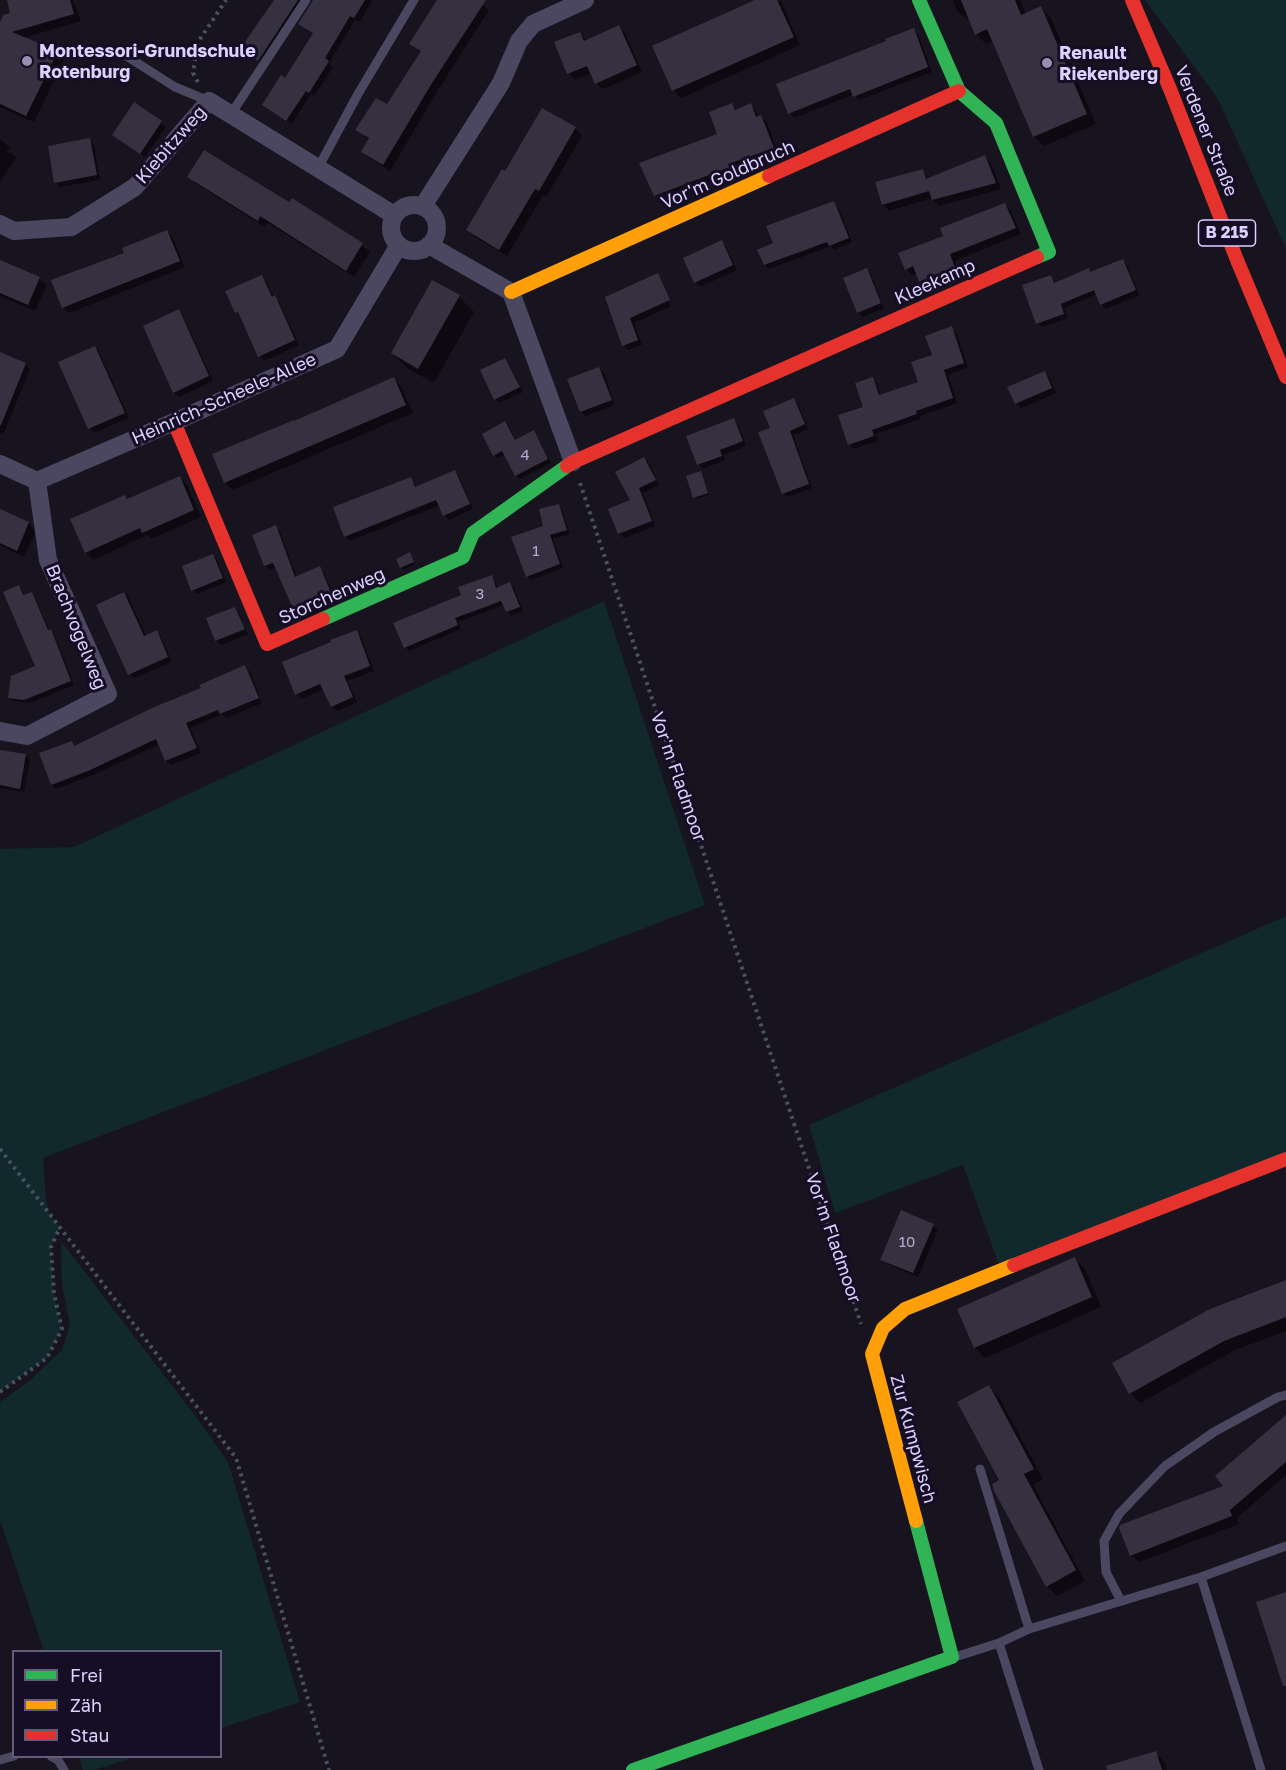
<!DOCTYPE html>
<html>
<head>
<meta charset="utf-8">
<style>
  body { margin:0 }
  #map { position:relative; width:1286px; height:1770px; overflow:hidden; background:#17131f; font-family:"Golos Text",sans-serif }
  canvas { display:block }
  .legend { position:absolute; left:12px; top:1650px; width:210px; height:108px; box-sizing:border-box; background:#150e24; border:2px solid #655c7c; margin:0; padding:8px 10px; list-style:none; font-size:18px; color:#ddd1ff }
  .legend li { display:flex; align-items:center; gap:12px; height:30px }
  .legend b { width:30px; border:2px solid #655c7c }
</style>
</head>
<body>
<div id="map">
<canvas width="1286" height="1770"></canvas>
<ul class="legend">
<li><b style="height:8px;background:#30b455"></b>Frei</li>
<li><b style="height:8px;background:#ff9f0a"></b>Zäh</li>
<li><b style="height:8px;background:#e5322d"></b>Stau</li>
</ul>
</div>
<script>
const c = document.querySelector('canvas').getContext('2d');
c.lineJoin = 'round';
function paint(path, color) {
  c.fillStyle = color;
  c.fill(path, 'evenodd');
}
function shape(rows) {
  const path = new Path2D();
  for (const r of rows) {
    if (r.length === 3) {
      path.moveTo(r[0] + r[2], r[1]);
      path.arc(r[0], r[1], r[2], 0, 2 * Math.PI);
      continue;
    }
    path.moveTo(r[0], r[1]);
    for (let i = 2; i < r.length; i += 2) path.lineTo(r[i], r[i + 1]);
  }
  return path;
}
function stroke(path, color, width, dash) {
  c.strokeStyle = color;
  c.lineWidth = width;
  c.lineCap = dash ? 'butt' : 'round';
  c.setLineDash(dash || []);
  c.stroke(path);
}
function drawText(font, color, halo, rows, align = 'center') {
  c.font = font + ' "Golos Text",sans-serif';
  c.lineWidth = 6;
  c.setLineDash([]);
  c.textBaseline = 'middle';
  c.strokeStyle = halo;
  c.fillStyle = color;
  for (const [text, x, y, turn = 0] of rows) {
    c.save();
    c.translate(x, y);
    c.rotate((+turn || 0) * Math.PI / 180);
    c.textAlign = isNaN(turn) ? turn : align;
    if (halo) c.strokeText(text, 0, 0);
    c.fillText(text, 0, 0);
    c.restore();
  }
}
const green = shape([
  [1145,0,1286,0,1286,249,1218,99],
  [604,601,705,905,43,1158,46,1199,49,1213,60,1227,51,1247,54,1294,62,1329,47,1358,0,1392,0,849,74,847],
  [1286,916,1286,1156,1002,1273,963,1165,835,1213,809,1125],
  [61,1241,197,1418,228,1462,300,1702,221,1728,220,1652,44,1651,1,1523,0,1523,0,1402,29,1381,62,1350,70,1325,62,1285],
  [79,1757,79,1756,135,1757,94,1770,83,1770]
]);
const shadow = shape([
  [9,0,73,0,81,21,23,38,57,53,64,60,34,122,0,107,0,27,12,14],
  [275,0,306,0,263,64,247,53],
  [314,0,372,0,360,22,355,20,329,63,333,67,314,96,311,94,292,124,264,105,286,80,314,34,300,24],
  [438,0,477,0,489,10,438,90,390,171,369,158,363,152,370,140,357,130,388,107,422,53,411,44],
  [758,0,781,1,800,45,681,98,673,90],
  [953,0,1020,0,1026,15,1041,8,1051,18,1096,124,1044,146,1034,136,994,41,986,44,976,34,970,18,967,20,956,9],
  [619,27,625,33,642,72,603,89,596,83,592,73,575,80,568,73,556,43,580,33,587,41],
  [913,30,918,35,932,72,859,100,854,94,794,118,790,113],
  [731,104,737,110,750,105,756,111,759,118,761,117,767,122,778,153,733,170,734,173,661,201,655,195,641,164,719,134],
  [161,122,166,127,145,157,114,135],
  [575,128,582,136,546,197,543,195,507,256,475,237,468,230,506,173],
  [0,139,10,147,6,153,12,153,16,158,0,182],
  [90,140,94,145,100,180,60,187,56,182],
  [984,156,991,163,1001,189,939,206,932,198,889,211,883,204,922,170,929,179],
  [189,177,289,204,292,200,362,245,370,252,354,277,268,223,265,227,196,184],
  [833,203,838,207,852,242,834,250,831,246,769,269,765,265],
  [1005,204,1011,211,1021,234,955,261,960,275,927,287,921,281,918,273,912,275,906,269,945,237],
  [167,232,173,238,185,267,69,313,63,307,126,253],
  [722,242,726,247,737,270,700,287,695,282],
  [1123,260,1127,265,1139,295,1106,309,1101,304,1097,294,1064,308,1068,318,1042,327,1037,323,1050,277,1056,284,1088,270,1092,273],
  [0,261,39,278,47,285,35,311,0,296],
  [866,270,871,275,884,308,863,317,858,312],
  [658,275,661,279,659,279,671,306,634,323,642,345,628,350,624,345,606,297],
  [261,276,266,281,274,298,279,302,299,345,264,361,260,356,241,317,236,312],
  [459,297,474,312,434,383,407,368,392,353],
  [179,311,183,316,213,381,179,397,174,392],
  [951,328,956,333,968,367,948,375,957,403,920,416,921,419,875,434,878,441,854,449,849,444,865,408,872,379,877,383,881,396,920,383,934,356],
  [94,347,99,352,129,418,94,433,90,428,60,363],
  [0,353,25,364,30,369,3,435,0,433],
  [505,359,509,364,523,392,500,403,495,399],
  [599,369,604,373,615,405,586,416,581,411],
  [1045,373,1049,377,1056,393,1021,408,1016,403],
  [394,379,401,386,413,413,232,490,225,482],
  [793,400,798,404,808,429,793,435,812,488,788,497,783,493,772,429],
  [734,419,738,424,746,446,723,455,725,460,703,469,698,464],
  [505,423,509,426,516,441,533,432,537,436,551,463,520,479,516,475,505,454,498,458,495,455],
  [644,459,649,463,659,485,643,493,655,526,624,538,619,533,632,501],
  [455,472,459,476,473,509,449,520,444,515,440,505,350,541,346,537,335,508,411,479,417,488],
  [700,472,709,495,697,499,688,477],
  [180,478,187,485,201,517,151,539,147,535,93,560,86,552,125,497,129,500],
  [558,505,562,509,570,534,553,539,563,568,531,580,527,576,545,527],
  [0,511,28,523,36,531,24,557,0,546],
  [275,527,280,532,297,578,319,568,324,573,337,603,302,619,297,614,277,567,270,570,265,565],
  [212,555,217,559,226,582,197,594,193,590],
  [411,556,415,564,403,570,398,560],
  [491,577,495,581,498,589,510,584,514,588,523,611,511,616,504,605,458,622,461,629,409,651,405,647,463,596],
  [19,587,25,596,31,594,35,598,50,631,54,634,74,685,29,703,13,701,9,697,37,667],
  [124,593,129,598,146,636,156,632,161,637,172,662,134,678,130,674],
  [235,608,239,613,248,634,221,645,216,640],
  [357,632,361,637,374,671,347,681,357,702,337,711,332,706,324,689,301,699,297,694],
  [245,667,250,672,262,703,226,718,222,714,190,728,201,753,171,765,166,760,160,744,93,775,56,789,52,784,71,743,76,747,203,689],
  [0,751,25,755,30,760,24,792,0,788],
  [933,1225,938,1230,918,1277,887,1264,882,1259],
  [1075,1259,1085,1269,1101,1307,985,1358,975,1348,959,1309],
  [1286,1282,1286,1331,1235,1350,1140,1403,1130,1393],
  [988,1387,999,1397,1043,1479,1033,1485,1085,1581,1057,1596,1047,1586,1001,1480],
  [1286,1417,1286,1475,1237,1518,1239,1524,1139,1562,1131,1555,1226,1486],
  [1155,1753,1164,1761,1167,1770,1133,1770]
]);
const building = shape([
  [7,0,70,0,74,14,12,32,58,51,26,116,0,104,0,23,3,15,10,13],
  [274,0,298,0,258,61,240,49],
  [313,0,365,0,354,18,350,16,325,58,329,61,309,93,306,91,286,121,262,105,281,75,285,78,313,33,298,24],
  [437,0,486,0,432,83,383,165,361,152,369,138,355,130,376,98,387,104,421,51,409,44],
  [755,0,777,0,794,37,672,91,652,46],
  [961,0,1015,0,1021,15,1041,6,1087,114,1033,137,987,29,975,35],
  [619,25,637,65,595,84,587,66,567,74,554,42,580,32,584,41],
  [914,28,928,67,853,97,850,89,788,114,776,84,886,41,885,39],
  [134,102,162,121,140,154,112,135],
  [732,103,735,110,751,103,756,117,761,115,774,148,728,164,730,167,654,196,639,163,717,134,709,112],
  [542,108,576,127,539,191,535,189,499,250,466,230,502,169,505,171],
  [90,138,97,175,54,183,48,146],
  [204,150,289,202,292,198,363,243,346,271,260,216,258,221,187,177],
  [985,155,996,183,932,200,929,191,882,205,875,182,923,169,926,179],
  [834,201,849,238,829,246,827,242,764,265,757,250,773,243,766,226],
  [1005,203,1016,228,950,254,955,268,919,282,913,266,905,270,898,253,943,236,940,228],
  [167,230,180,261,62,308,51,280,124,253,122,248],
  [722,240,733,265,694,283,683,258],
  [1123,259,1136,290,1100,305,1094,290,1061,304,1064,314,1036,324,1022,285,1051,275,1054,283,1089,268,1090,272],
  [0,260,40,277,28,305,0,293],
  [867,268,881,303,857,313,843,278],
  [658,273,670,300,630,318,638,340,622,346,605,297],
  [262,275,272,297,275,295,295,340,258,357,238,312,235,313,225,291],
  [432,280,460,295,418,369,391,353],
  [179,309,209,376,173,393,143,326],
  [952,326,964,363,944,370,953,398,916,411,917,414,872,430,874,436,848,445,838,415,863,407,855,383,873,377,879,395,918,382,911,362,932,355,925,336],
  [95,346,125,413,88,429,58,362],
  [0,352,26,363,1,425,0,425],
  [505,358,520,387,494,400,480,370],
  [599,367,612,400,580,412,567,379],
  [1045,371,1052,388,1015,404,1007,387],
  [394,377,406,405,224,483,212,454,294,420,294,421],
  [794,398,805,424,790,431,809,484,782,494,758,432,770,428,763,411],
  [734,418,743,441,720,450,722,456,697,465,686,436],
  [505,421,515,440,534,430,548,459,515,476,502,451,493,456,482,434],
  [644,457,656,480,639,488,652,521,618,534,608,509,630,500,615,472],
  [455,470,470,504,443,516,436,500,344,537,333,507,411,477,415,487],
  [701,471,708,493,693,498,686,476],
  [180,476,194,510,142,533,140,528,85,553,70,519,125,495,127,499],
  [559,504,567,530,550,535,560,564,526,577,511,537,543,526,539,509],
  [0,509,29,522,17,551,0,543],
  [276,525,295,577,320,566,333,598,296,615,273,563,264,566,252,535],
  [410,552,414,562,400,568,396,559],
  [213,554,223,578,191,591,182,566],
  [492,575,496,588,510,582,520,607,506,612,501,601,455,618,458,625,404,648,393,623,461,595,458,587],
  [19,585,23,595,32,592,48,630,51,629,71,681,24,700,8,698,11,676,35,666,3,592],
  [124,592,144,636,157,630,168,657,128,675,96,605],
  [235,607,245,629,215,641,206,618],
  [357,630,370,666,344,676,353,697,331,707,320,684,295,695,282,662,331,642,330,640],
  [245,665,259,698,220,714,218,710,186,723,197,748,165,761,156,739,88,771,51,785,39,753,72,741,74,746,152,708,201,688,199,685],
  [0,750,26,754,20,789,0,785],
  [901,1210,934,1224,913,1273,880,1260],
  [1075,1257,1092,1297,974,1348,957,1309],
  [1286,1280,1286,1317,1224,1341,1129,1394,1112,1363,1210,1309],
  [989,1385,1034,1469,1024,1474,1076,1570,1046,1587,994,1491,992,1484,999,1480,957,1402],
  [1286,1415,1286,1462,1230,1510,1232,1516,1130,1556,1119,1528,1120,1525,1223,1486,1215,1476],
  [1286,1592,1286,1686,1283,1686,1256,1602],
  [1156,1751,1162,1770,1107,1770,1106,1766]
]);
const path = shape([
  [198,82,193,73,198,42,226,0],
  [580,483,861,1324],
  [0,1149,236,1458,329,1770],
  [0,1392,47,1358,62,1329,54,1294,51,1247,60,1227]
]);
const lane = shape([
  [117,50,175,87,209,101],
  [231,114,306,0],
  [318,168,358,94,414,0],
  [980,1469,1029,1629],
  [1201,1577,1286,1546],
  [1121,1601,1106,1572,1104,1541,1119,1514,1165,1466,1214,1432,1278,1397,1286,1395],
  [999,1643,1039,1770],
  [955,1657,999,1643,1029,1629,1201,1577,1261,1770],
  [51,1756,58,1760,64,1770],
  [0,1760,14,1756]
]);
const street = shape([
  [414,228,23],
  [423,206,501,83,519,41,533,24,585,0],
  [0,224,14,231,71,227,135,187,209,101,394,215],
  [429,245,511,292,573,462],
  [0,464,37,481,174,422,337,349,399,245],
  [0,731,27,736,108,694,48,560,37,481]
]);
const fast = shape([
  [919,0,959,91,996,123,1049,252,1037,257],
  [323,619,463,557,473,533,567,466],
  [633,1770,952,1657,916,1521]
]);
const slow = shape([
  [511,292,769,176],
  [916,1521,872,1354,883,1328,905,1309,1014,1265]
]);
const jam = shape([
  [1132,0,1170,89,1237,260,1286,377],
  [769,176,959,91],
  [174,422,267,644,323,619],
  [567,466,573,462,1037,257],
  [1014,1265,1286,1159]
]);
const markers = [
  [27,61,6,"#988eb1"],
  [1047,63,6,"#988eb1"]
];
const numberNames = [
  ["4",525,455],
  ["1",536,551],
  ["3",480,594],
  ["10",907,1242]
];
const shields = [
  [1227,233,57]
];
const shieldNames = [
  ["B 215",1227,233]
];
const poiNames = [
  ["Montessori-Grundschule",39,51],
  ["Rotenburg",39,72],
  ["Renault",1059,53],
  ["Riekenberg",1059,74]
];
const streetNames = [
  ["Verdener Straße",1206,131,68],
  ["Kiebitzweg",171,145,-49],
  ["Vor'm Goldbruch",728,175,-24],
  ["Kleekamp",935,282,-24],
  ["Heinrich-Scheele-Allee",224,399,-24],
  ["Storchenweg",332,596,-24],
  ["Brachvogelweg",76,627,68],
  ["Vor'm Fladmoor",678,777,71],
  ["Vor'm Fladmoor",833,1238,71],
  ["Zur Kumpwisch",913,1439,75]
];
paint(green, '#11282c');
paint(shadow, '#0007');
paint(building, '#363141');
stroke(path, '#475160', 4, [3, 4.5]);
stroke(lane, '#4c4760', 9);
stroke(street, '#4c4760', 18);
stroke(fast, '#30b455', 14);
stroke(slow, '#ff9f0a', 14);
stroke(jam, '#e5322d', 14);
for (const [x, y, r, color] of markers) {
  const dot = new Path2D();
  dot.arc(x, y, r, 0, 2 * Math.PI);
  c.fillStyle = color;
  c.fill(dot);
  stroke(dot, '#150e24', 2);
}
drawText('15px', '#b3a9d0', null, numberNames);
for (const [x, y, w] of shields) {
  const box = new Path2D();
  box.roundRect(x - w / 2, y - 13, w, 26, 4.5);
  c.fillStyle = '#150e24';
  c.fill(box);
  stroke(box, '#ddd1ff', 1.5);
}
drawText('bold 16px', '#ddd1ff', null, shieldNames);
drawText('bold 18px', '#ddd1ff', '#150e24', poiNames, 'left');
drawText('18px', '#ddd1ff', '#150e24', streetNames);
</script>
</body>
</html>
